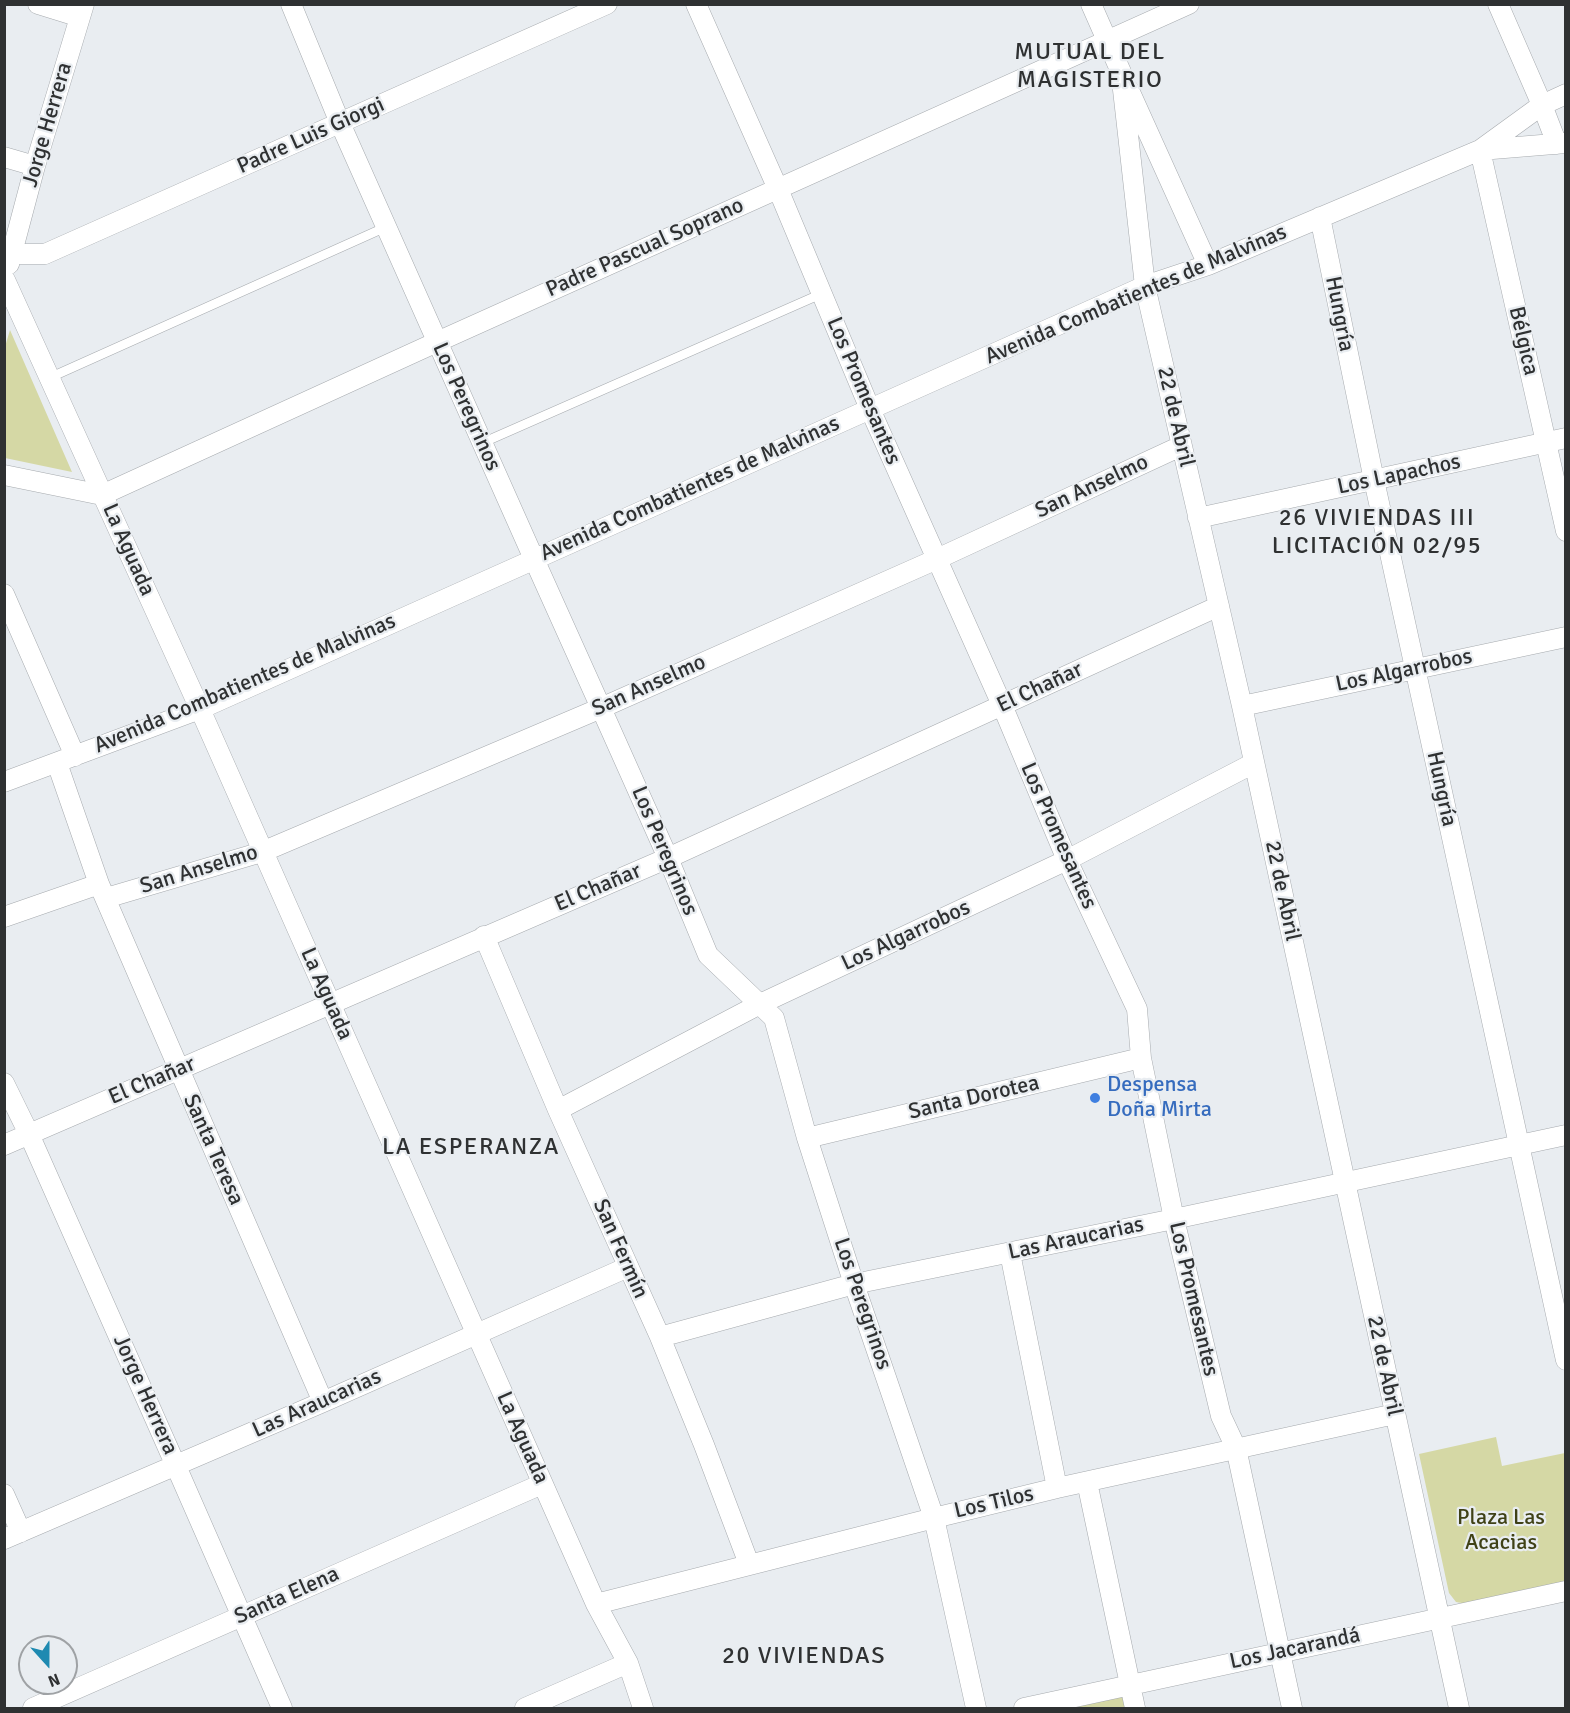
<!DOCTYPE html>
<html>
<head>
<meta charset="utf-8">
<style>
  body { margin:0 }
  #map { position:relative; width:1570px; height:1713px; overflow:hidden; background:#e9edf1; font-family:Signika,sans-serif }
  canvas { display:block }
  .frame { position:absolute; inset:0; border:6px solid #2f3132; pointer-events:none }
  .north { position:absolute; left:18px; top:1635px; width:60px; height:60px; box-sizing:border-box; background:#e9edf1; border:2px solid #9fa2a5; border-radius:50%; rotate:159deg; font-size:16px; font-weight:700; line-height:24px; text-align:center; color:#2f3132 }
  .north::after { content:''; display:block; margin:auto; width:21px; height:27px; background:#1e8ab1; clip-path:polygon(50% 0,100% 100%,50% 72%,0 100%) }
</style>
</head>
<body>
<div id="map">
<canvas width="1570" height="1713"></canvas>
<div class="frame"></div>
<div class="north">N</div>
</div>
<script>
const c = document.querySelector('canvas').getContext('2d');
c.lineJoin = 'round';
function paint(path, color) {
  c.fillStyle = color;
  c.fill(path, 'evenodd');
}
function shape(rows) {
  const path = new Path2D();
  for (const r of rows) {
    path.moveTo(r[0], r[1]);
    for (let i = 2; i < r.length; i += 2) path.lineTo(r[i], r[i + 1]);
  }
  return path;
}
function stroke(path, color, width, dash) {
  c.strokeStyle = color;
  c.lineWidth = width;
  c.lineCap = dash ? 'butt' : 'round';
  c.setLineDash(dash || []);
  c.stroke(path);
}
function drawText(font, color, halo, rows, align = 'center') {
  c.font = font + ' Signika,sans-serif';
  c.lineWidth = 4.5;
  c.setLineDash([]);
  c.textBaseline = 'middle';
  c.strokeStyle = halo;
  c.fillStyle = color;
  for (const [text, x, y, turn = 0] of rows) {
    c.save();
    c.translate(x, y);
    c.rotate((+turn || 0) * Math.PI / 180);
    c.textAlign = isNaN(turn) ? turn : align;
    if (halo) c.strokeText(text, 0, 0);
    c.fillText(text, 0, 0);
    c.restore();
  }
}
const green = shape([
  [10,330,72,472,5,458,4,350],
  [1496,1437,1502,1466,1565,1453,1565,1582,1467,1604,1456,1602,1449,1593,1419,1454],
  [1122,1692,1126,1708,1051,1708]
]);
const lane = shape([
  [49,378,386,227],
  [482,443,821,294]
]);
const street = shape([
  [38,4,80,17],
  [291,4,340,123,534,559,601,708,668,858,708,955,774,1018,807,1138,854,1284,934,1518,976,1708],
  [696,4,778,189,870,409,1002,705,1067,860,1137,1009,1141,1058,1174,1219,1221,1416,1236,1448,1292,1708],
  [1091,4,1121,72,1145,286,1242,706,1459,1708],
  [1498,4,1542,105,1557,144],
  [1129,90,1208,265],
  [1480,150,1566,531],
  [1480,150,1566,143],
  [4,157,35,166],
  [1320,217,1374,480,1566,1360],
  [12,254,45,254,607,4],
  [9,264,35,166,84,4],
  [5,280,200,709,596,1604,628,1663,643,1708],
  [4,475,102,495,437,342,1189,4],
  [1198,518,1566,438],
  [4,594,75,756],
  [1242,706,1566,637],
  [57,763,99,884,323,1402],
  [4,782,200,709,1145,286,1208,265,1480,150,1542,105,1566,94],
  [106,898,262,852,601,708,937,559,1181,446],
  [4,917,99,884],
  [484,936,558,1110,660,1337,704,1445,749,1564],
  [4,1083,29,1134,176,1466,282,1708],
  [558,1110,760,1004,1067,860,1254,763],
  [807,1138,1141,1058],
  [4,1145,668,858,1219,606],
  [1010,1253,1057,1488],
  [660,1337,854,1284,1174,1219,1566,1135],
  [1087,1482,1135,1708],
  [4,1494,21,1532],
  [4,1539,323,1402,628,1267],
  [596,1604,934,1518,1057,1488,1395,1414],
  [33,1708,542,1484],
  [525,1708,628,1663],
  [1024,1708,1566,1591]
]);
const markers = [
  [1095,1098,6,"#3f7fe0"]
];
const streetNames = [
  ["Jorge Herrera",48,125,-74],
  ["Padre Luis Giorgi",311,136,-24],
  ["Padre Pascual Soprano",645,248,-24],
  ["Avenida Combatientes de Malvinas",1136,295,-23],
  ["Hungría",1339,314,79],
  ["Bélgica",1523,341,77],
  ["Los Promesantes",863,391,67],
  ["Los Peregrinos",466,407,66],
  ["22 de Abril",1175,417,77],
  ["Los Lapachos",1399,475,-12],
  ["San Anselmo",1092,487,-25],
  ["Avenida Combatientes de Malvinas",690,489,-24],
  ["La Aguada",128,550,66],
  ["Los Algarrobos",1404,671,-12],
  ["Avenida Combatientes de Malvinas",245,684,-23],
  ["San Anselmo",649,686,-24],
  ["El Chañar",1040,688,-25],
  ["Hungría",1441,789,78],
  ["Los Promesantes",1058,836,66],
  ["Los Peregrinos",664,851,67],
  ["San Anselmo",199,870,-17],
  ["El Chañar",598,888,-23],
  ["22 de Abril",1282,891,78],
  ["Los Algarrobos",906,936,-25],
  ["La Aguada",326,994,66],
  ["El Chañar",152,1081,-23],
  ["Santa Dorotea",974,1098,-13],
  ["Santa Teresa",213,1150,66],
  ["Las Araucarias",1076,1239,-12],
  ["San Fermín",620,1249,66],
  ["Los Promesantes",1193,1299,77],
  ["Los Peregrinos",862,1304,71],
  ["22 de Abril",1384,1366,78],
  ["Jorge Herrera",145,1395,66],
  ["Las Araucarias",317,1404,-24],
  ["La Aguada",522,1438,66],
  ["Los Tilos",994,1503,-13],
  ["Santa Elena",287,1596,-24],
  ["Los Jacarandá",1295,1649,-12]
];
const shopNames = [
  ["Despensa",1107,1085],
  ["Doña Mirta",1107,1110]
];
const parkNames = [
  ["Plaza Las",1501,1518],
  ["Acacias",1501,1543]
];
const neighbourhoodNames = [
  ["MUTUAL DEL",1090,53],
  ["MAGISTERIO",1090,81],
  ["26 VIVIENDAS III",1377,519],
  ["LICITACIÓN 02/95",1377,547],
  ["LA ESPERANZA",471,1148],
  ["20 VIVIENDAS",804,1657]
];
paint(green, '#d5d8a5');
stroke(lane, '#a6aaae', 10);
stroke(street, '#a6aaae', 21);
stroke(lane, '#fff', 9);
stroke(street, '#fff', 20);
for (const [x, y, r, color] of markers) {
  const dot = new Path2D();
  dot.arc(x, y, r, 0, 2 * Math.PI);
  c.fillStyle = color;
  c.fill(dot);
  stroke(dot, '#e9edf1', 2);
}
drawText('22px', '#2f3132', '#e9edf1', streetNames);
drawText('22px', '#366cbe', '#e9edf1', shopNames, 'left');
drawText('22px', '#3f4116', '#e9edf1', parkNames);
c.letterSpacing = '1.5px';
drawText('24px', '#2f3132', '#e9edf1', neighbourhoodNames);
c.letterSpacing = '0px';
</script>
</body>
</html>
